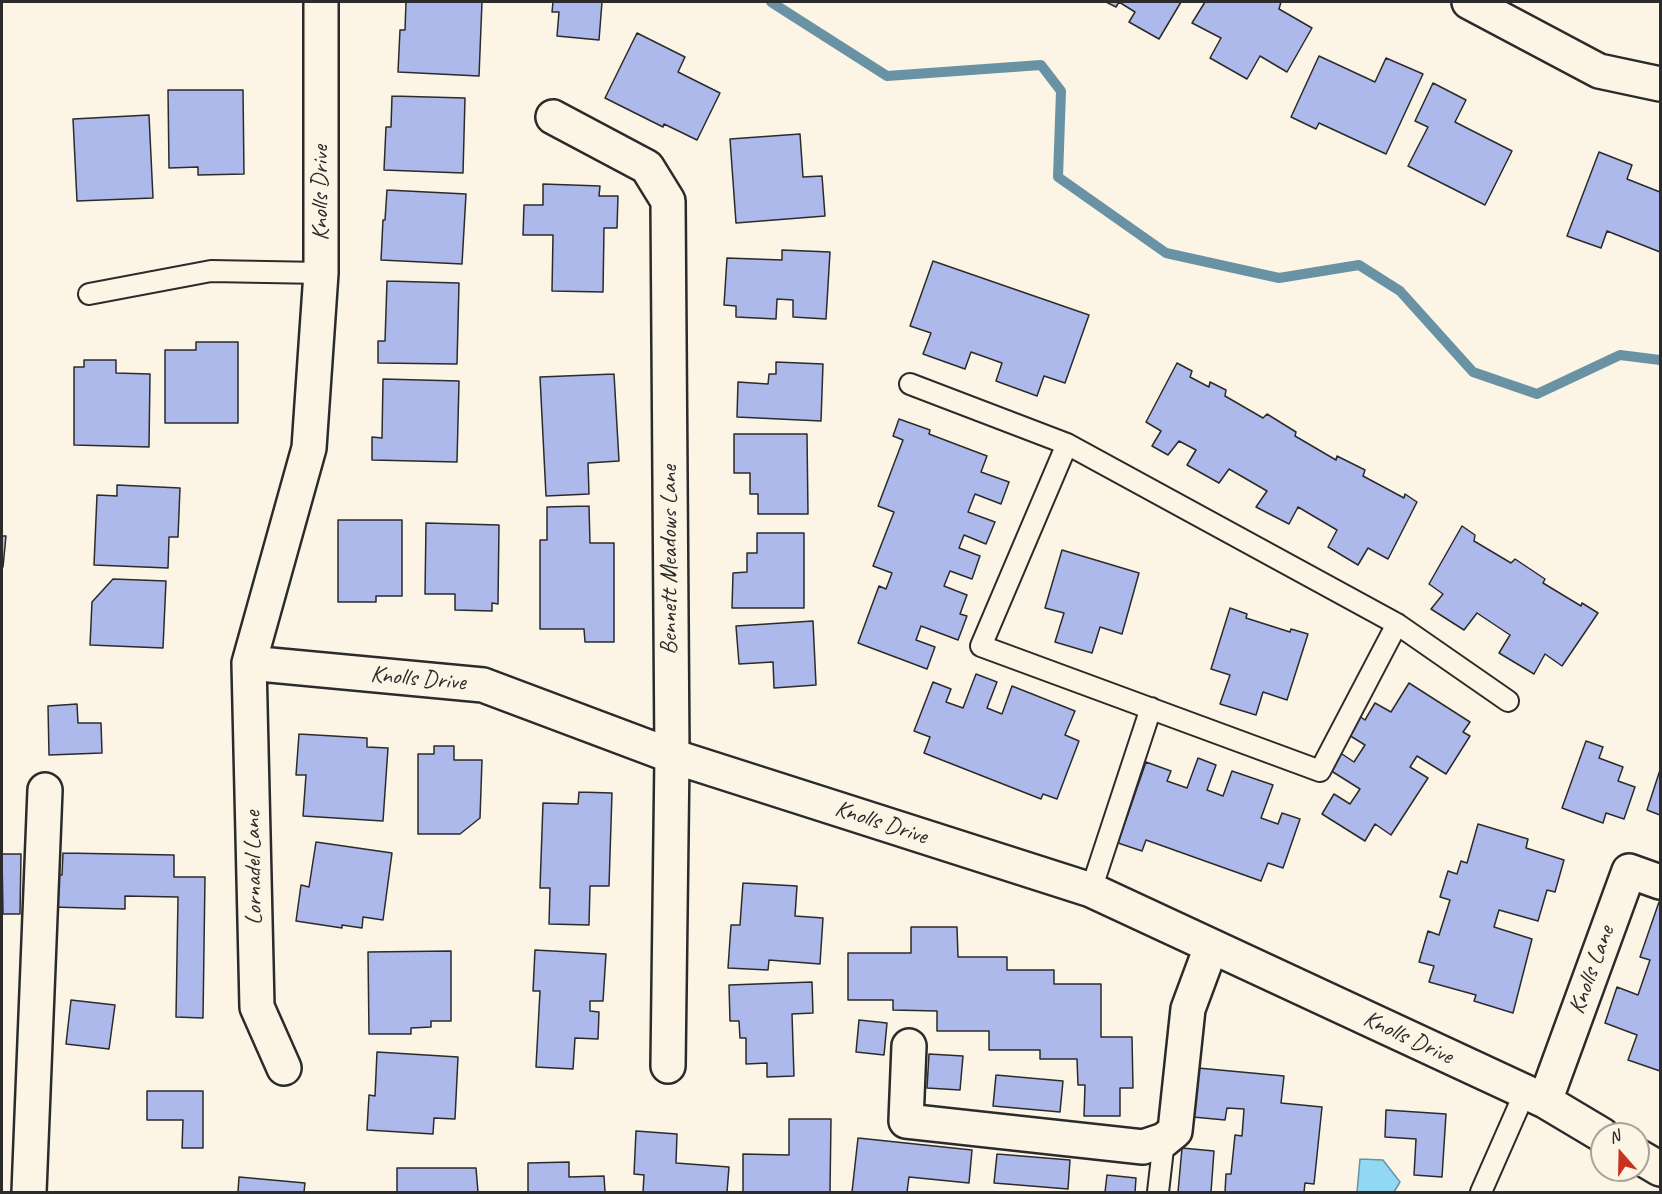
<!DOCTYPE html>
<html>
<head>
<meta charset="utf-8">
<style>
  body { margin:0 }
  #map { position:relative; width:1662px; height:1194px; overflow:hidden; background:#fcf5e5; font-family:Caveat,sans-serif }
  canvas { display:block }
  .frame { position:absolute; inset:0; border:3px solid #2b2b2b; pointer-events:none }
  .north { position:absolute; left:1590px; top:1122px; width:60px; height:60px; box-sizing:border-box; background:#fcf5e5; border:2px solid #a8a49b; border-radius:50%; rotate:340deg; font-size:16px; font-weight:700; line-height:24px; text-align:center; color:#2b2b2b }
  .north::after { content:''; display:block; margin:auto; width:21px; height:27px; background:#c8321e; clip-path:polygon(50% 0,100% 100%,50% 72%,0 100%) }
</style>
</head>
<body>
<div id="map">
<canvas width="1662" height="1194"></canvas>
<div class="frame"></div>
<div class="north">N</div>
</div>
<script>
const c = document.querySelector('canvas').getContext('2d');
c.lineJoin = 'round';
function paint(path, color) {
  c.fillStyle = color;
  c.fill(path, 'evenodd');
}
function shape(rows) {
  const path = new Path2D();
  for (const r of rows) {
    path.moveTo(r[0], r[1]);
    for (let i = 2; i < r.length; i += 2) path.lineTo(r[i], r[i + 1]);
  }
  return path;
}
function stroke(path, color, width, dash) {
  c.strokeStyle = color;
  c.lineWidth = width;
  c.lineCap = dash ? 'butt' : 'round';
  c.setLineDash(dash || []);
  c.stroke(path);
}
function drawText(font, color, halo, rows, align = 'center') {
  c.font = font + ' Caveat,sans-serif';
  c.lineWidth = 6;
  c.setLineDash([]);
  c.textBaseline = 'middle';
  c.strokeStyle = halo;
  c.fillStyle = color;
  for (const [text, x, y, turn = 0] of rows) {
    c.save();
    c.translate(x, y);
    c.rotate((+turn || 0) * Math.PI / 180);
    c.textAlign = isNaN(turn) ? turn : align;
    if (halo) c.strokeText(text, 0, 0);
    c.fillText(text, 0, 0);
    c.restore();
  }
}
const water = shape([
  [1360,1159,1383,1160,1400,1182,1394,1192,1357,1192,1360,1159]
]);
const stream = shape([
  [771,2,887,76,1041,65,1061,91,1058,177,1166,253,1279,278,1359,265,1400,291,1473,372,1537,394,1620,355,1660,360]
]);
const building = shape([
  [406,2,482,2,479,76,398,72,400,30,405,30,406,2],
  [553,2,602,2,599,40,557,36,559,12,552,12,553,2],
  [1106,2,1181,2,1159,39,1129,22,1135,12,1119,2,1116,7,1106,2],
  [1205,2,1281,2,1279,9,1312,28,1287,72,1260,56,1247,79,1210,58,1221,38,1192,23,1205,2],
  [637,33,685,57,678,72,720,93,697,140,664,124,663,127,605,98,637,33],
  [1319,56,1375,82,1386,58,1423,74,1386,154,1319,123,1316,129,1291,117,1319,56],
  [1433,83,1466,100,1455,122,1512,151,1485,205,1408,166,1428,127,1415,121,1433,83],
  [168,90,243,90,244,174,198,175,198,167,169,168,168,90],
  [392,96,465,98,463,173,384,170,386,127,391,127,392,96],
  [149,115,153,198,77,201,73,119,149,115],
  [800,134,803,177,822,176,825,216,736,223,730,139,800,134],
  [1599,152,1632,165,1627,179,1660,192,1660,252,1607,231,1601,248,1567,236,1599,152],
  [543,184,600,186,599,196,618,196,617,228,604,228,603,292,552,291,553,235,523,235,524,205,543,205,543,184],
  [387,190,466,194,462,264,381,260,383,220,385,220,387,190],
  [782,250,830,252,826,319,793,317,793,300,777,299,776,319,736,317,736,306,724,305,727,258,782,260,782,250],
  [933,261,1089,315,1065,383,1044,376,1037,396,996,381,1002,363,971,352,965,369,923,354,931,333,910,326,933,261],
  [387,281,459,283,457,364,378,363,378,341,385,341,387,281],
  [196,342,238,342,238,423,165,423,165,350,196,350,196,342],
  [84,360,116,360,116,373,150,374,149,447,74,445,74,367,84,367,84,360],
  [776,362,823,364,821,421,737,417,738,382,768,384,769,374,776,374,776,362],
  [1177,363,1192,371,1190,377,1209,387,1210,382,1226,390,1225,396,1263,418,1267,414,1296,432,1295,436,1336,460,1337,456,1365,470,1363,476,1404,498,1405,494,1417,502,1388,559,1368,548,1358,565,1328,547,1337,530,1298,507,1289,524,1256,507,1267,491,1229,469,1219,483,1187,465,1196,450,1179,441,1168,455,1152,446,1161,431,1146,422,1177,363],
  [614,374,619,461,588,463,589,494,546,496,540,377,614,374],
  [383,379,459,381,457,462,372,460,372,437,382,438,383,379],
  [899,419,930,430,929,434,987,456,981,472,1009,482,1001,504,975,494,968,512,995,522,986,544,964,535,959,548,980,556,972,579,950,571,944,586,967,595,960,614,967,616,958,640,921,626,916,640,935,647,927,669,858,643,879,586,886,589,892,573,873,566,894,512,878,506,903,440,893,436,899,419],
  [734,434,807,434,808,514,758,514,758,494,750,494,750,473,734,473,734,434],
  [117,485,180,488,178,537,169,537,168,568,94,565,97,495,117,496,117,485],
  [589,506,590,543,614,543,614,642,585,642,584,629,540,629,540,540,547,540,547,507,589,506],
  [338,520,402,520,402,596,376,596,376,602,338,602,338,520],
  [426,523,499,525,498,604,492,603,492,611,455,610,455,594,425,594,426,523],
  [1462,526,1475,535,1474,541,1511,563,1515,559,1545,579,1543,583,1581,606,1582,603,1598,613,1562,666,1545,654,1534,674,1499,653,1510,635,1477,613,1464,630,1431,609,1443,594,1429,584,1462,526],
  [757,533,804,533,804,608,732,608,733,573,747,572,747,553,757,553,757,533],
  [2,536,6,536,3,567,2,567,2,536],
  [1062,550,1139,573,1122,634,1100,627,1092,653,1055,642,1064,613,1045,608,1062,550],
  [113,579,166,581,163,648,90,645,92,602,113,579],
  [1230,608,1247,614,1246,618,1290,632,1291,629,1308,634,1287,700,1263,692,1256,715,1220,704,1230,675,1211,669,1230,608],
  [813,621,816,685,774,688,773,662,739,664,736,626,813,621],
  [976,674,997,682,987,708,1002,714,1012,686,1075,711,1065,735,1079,741,1057,799,1043,794,1041,799,924,753,930,737,914,731,933,682,951,689,946,702,963,708,976,674],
  [1409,683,1470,722,1463,732,1470,736,1446,774,1417,756,1410,767,1428,778,1391,835,1375,824,1365,841,1322,814,1334,794,1350,804,1360,789,1325,767,1336,750,1354,762,1365,745,1344,732,1355,713,1365,720,1375,703,1391,712,1409,683],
  [77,704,78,723,101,723,102,753,49,755,48,706,77,704],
  [299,734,367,738,367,747,388,748,383,821,303,816,306,775,296,775,299,734],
  [1586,741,1603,747,1599,758,1623,767,1618,781,1635,787,1624,819,1606,813,1603,823,1562,808,1586,741],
  [434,746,454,746,454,760,482,760,480,818,460,834,418,834,418,754,434,754,434,746],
  [1198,758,1216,765,1207,790,1223,796,1232,771,1273,785,1261,818,1278,824,1282,813,1300,819,1283,868,1268,863,1261,881,1146,840,1142,851,1118,843,1146,762,1171,771,1167,781,1187,788,1198,758],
  [1660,770,1660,815,1647,810,1660,770],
  [579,792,612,793,609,886,590,886,589,925,549,924,550,888,540,888,543,803,578,804,579,792],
  [1478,824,1528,839,1526,848,1564,860,1555,892,1547,890,1538,921,1499,910,1494,927,1532,939,1513,1013,1474,1001,1476,995,1429,982,1434,966,1419,962,1428,931,1439,935,1450,900,1440,897,1448,871,1457,874,1461,861,1467,863,1478,824],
  [316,842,392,853,383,920,363,917,362,928,342,925,342,928,296,921,301,885,309,887,316,842],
  [63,853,174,855,174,877,205,877,203,1018,176,1017,178,897,125,896,125,909,52,907,53,875,62,875,63,853],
  [2,854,21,854,20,914,3,914,2,854],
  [743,883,797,886,795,916,823,918,820,964,769,960,768,970,728,968,731,925,740,925,743,883],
  [1659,902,1660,902,1660,1071,1628,1060,1637,1035,1605,1023,1617,987,1638,995,1650,960,1640,957,1659,902],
  [911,927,957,927,958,957,1007,957,1007,970,1054,970,1054,984,1101,984,1101,1037,1132,1037,1133,1088,1120,1088,1120,1116,1084,1116,1085,1085,1078,1085,1077,1059,1040,1059,1040,1050,989,1050,989,1031,937,1031,937,1011,893,1010,893,1000,848,1000,848,953,911,953,911,927],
  [535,950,606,954,603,1001,590,1001,590,1011,599,1012,598,1039,575,1038,573,1069,536,1067,540,991,533,991,535,950],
  [451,951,451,1021,431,1021,431,1027,411,1028,411,1034,369,1034,368,952,451,951],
  [812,982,813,1013,792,1014,794,1076,767,1077,767,1063,746,1064,746,1038,740,1038,739,1021,730,1021,729,985,812,982],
  [71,1000,115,1005,109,1049,66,1044,71,1000],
  [859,1020,887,1023,884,1055,856,1052,859,1020],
  [377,1052,458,1057,455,1119,434,1118,433,1134,367,1130,369,1095,375,1096,377,1052],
  [929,1054,963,1056,960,1090,927,1088,929,1054],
  [1198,1068,1284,1076,1281,1103,1322,1107,1314,1184,1305,1183,1304,1192,1225,1192,1226,1174,1231,1174,1235,1135,1242,1136,1244,1109,1227,1108,1225,1120,1193,1117,1198,1068],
  [996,1075,1063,1081,1060,1112,993,1106,996,1075],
  [147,1091,203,1091,203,1148,182,1148,183,1120,147,1120,147,1091],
  [1386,1110,1446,1114,1442,1177,1414,1175,1416,1139,1385,1137,1386,1110],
  [789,1119,831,1119,830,1192,743,1192,743,1154,789,1155,789,1119],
  [636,1131,677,1134,676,1163,729,1167,727,1192,643,1192,644,1175,634,1174,636,1131],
  [858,1138,972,1150,969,1183,909,1177,907,1192,852,1192,858,1138],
  [1182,1148,1214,1151,1211,1192,1178,1192,1182,1148],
  [997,1154,1070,1160,1068,1189,994,1183,997,1154],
  [569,1162,569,1177,604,1176,605,1192,528,1192,528,1163,569,1162],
  [397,1168,476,1168,478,1192,397,1192,397,1168],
  [1107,1175,1136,1178,1135,1192,1105,1192,1107,1175],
  [239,1177,305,1183,304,1192,238,1192,239,1177]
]);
const service = shape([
  [89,294,211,271,321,273],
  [910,384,1067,444,1397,624,1508,701],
  [1067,444,981,646,1320,771,1397,624],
  [1091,890,1151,708],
  [1158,1192,1164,1140],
  [1481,1192,1525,1092]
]);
const minor = shape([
  [1469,2,1599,71,1660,84],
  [553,117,647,167,668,201,672,756,668,1066],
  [249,663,483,685,672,756,1091,890,1545,1101,1602,1135],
  [909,1046,906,1121,1143,1147,1164,1140,1175,1131,1188,1009,1211,947],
  [284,1068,257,1007,249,663,309,448,321,273,321,2],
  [1545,1101,1629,871,1660,882],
  [1638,1156,1660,1169],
  [29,1192,45,790]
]);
const streetNames = [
  ["Knolls Drive",321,193,-90],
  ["Bennett Meadows Lane",670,560,-90],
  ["Knolls Drive",418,679,5],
  ["Knolls Drive",881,823,18],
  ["Lornadel Lane",254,868,-91],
  ["Knolls Lane",1592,970,-70],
  ["Knolls Drive",1408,1038,25]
];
paint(water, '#92d7f4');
stroke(water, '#6992a4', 1.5);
stroke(stream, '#6992a4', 10);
paint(building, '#adb9ea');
stroke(building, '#2b2b2b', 1.5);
stroke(service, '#2b2b2b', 24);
stroke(minor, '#2b2b2b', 38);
stroke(service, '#fcf5e5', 20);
stroke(minor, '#fcf5e5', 33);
drawText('24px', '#2b2b2b', '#fcf5e5', streetNames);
</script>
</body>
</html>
